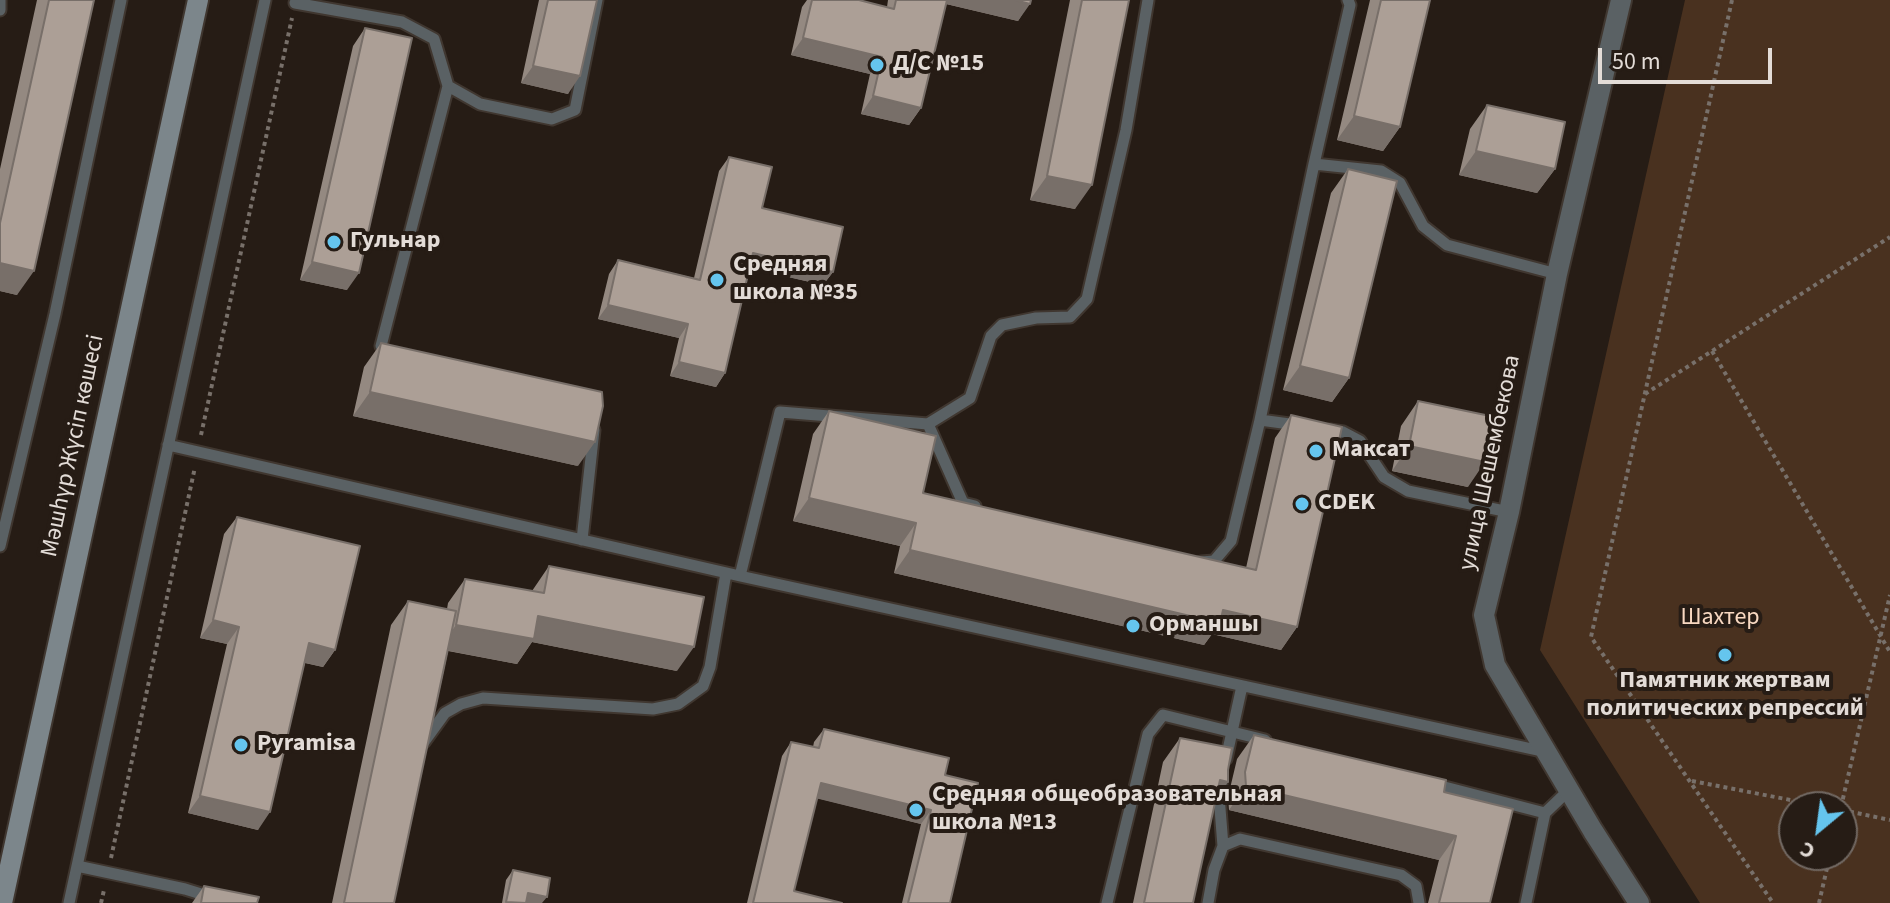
<!DOCTYPE html>
<html>
<head>
<meta charset="utf-8">
<style>
  body { margin:0 }
  #map { position:relative; width:1890px; height:903px; overflow:hidden; background:#261c15; font-family:"Source Sans 3",sans-serif }
  canvas { display:block }
  .north { position:absolute; left:1778px; top:791px; width:80px; height:80px; box-sizing:border-box; background:#261c15; border:2px solid #726963; border-radius:50%; rotate:209deg; font-size:22px; font-weight:700; line-height:32px; text-align:center; color:#e3dcd7 }
  .north::after { content:''; display:block; margin:auto; width:28px; height:36px; background:#65c5ee; clip-path:polygon(50% 0,100% 100%,50% 72%,0 100%) }
  .scale { position:absolute; left:1598px; top:48px; width:174px; height:36px; box-sizing:border-box; border:4px solid #e3dcd7; border-top:0; padding-left:10px; font-size:24px; line-height:28px; white-space:nowrap; color:#e3dcd7; -webkit-text-stroke:6px #261c15; paint-order:stroke }
</style>
</head>
<body>
<div id="map">
<canvas width="1890" height="903"></canvas>
<div class="north">С</div>
<div class="scale">50 m</div>
</div>
<script>
const c = document.querySelector('canvas').getContext('2d');
c.lineJoin = 'round';
function paint(path, color) {
  c.fillStyle = color;
  c.fill(path, 'evenodd');
}
function shape(rows) {
  const path = new Path2D();
  for (const r of rows) {
    path.moveTo(r[0], r[1]);
    for (let i = 2; i < r.length; i += 2) path.lineTo(r[i], r[i + 1]);
  }
  return path;
}
function stroke(path, color, width, dash) {
  c.strokeStyle = color;
  c.lineWidth = width;
  c.lineCap = dash ? 'butt' : 'round';
  c.setLineDash(dash || []);
  c.stroke(path);
}
function drawText(font, color, halo, rows, align = 'center') {
  c.font = font + ' "Source Sans 3",sans-serif';
  c.lineWidth = 8;
  c.setLineDash([]);
  c.textBaseline = 'middle';
  c.strokeStyle = halo;
  c.fillStyle = color;
  for (const [text, x, y, turn = 0] of rows) {
    c.save();
    c.translate(x, y);
    c.rotate((+turn || 0) * Math.PI / 180);
    c.textAlign = isNaN(turn) ? turn : align;
    if (halo) c.strokeText(text, 0, 0);
    c.fillText(text, 0, 0);
    c.restore();
  }
}
const green = shape([
  [1685,0,1890,0,1890,903,1700,903,1540,650],
  [1794,807,1842,807,1842,855,1794,855]
]);
const path = shape([
  [1732,0,1591,637,1773,903],
  [1712,351,1890,652],
  [1645,394,1890,237],
  [201,435,292,18],
  [1692,781,1827,807],
  [1841,807,1890,595],
  [1842,810,1890,820],
  [111,858,195,467],
  [101,903,104,890],
  [1819,903,1830,855]
]);
const service = shape([
  [1148,0,1126,130,1087,299,1070,317,1036,318,1002,325,991,336,970,398,928,424,780,412,740,576,1546,752],
  [1348,0,1350,5,1314,164,1381,171,1400,183,1423,226,1447,245,1557,274],
  [295,3,402,22,434,39,448,86,480,104,552,119,575,110,597,0],
  [0,10,0,0],
  [388,354,381,346,448,86],
  [928,424,963,503,975,506],
  [1297,425,1260,420,1314,164],
  [1330,430,1343,432,1360,441,1384,477,1408,491,1509,512],
  [168,445,740,576],
  [582,540,594,430],
  [0,546,55,314,121,0],
  [1201,562,1214,561,1231,541,1260,420],
  [424,742,445,713,461,704,483,698,653,709,678,704,703,686,710,667,726,573],
  [1226,759,1242,686],
  [1221,784,1219,796,1223,846],
  [1433,784,1545,813],
  [77,866,185,889,230,903],
  [69,903,265,0],
  [1107,903,1148,734,1163,715,1265,740],
  [1208,903,1214,870,1223,846,1240,839,1401,875,1416,886,1419,903],
  [1526,903,1545,813,1569,790]
]);
const tertiary = shape([
  [1621,0,1557,274,1509,512,1484,615,1495,665,1593,831,1639,903]
]);
const secondary = shape([
  [2,903,198,0]
]);
const wall = shape([
  [37,0,94,0,17,295,0,291,0,169],
  [539,0,597,0,568,94,521,83],
  [807,0,859,0,887,7,888,0,1031,0,1018,21,946,4,921,108,909,125,861,114,870,74,791,55,802,7],
  [1070,0,1129,0,1075,209,1030,200],
  [1370,0,1430,0,1400,127,1383,151,1337,140],
  [365,28,347,290,300,280,353,46],
  [1487,105,1555,169,1537,193,1459,175,1470,129],
  [729,157,762,208,833,272,823,285,750,268,725,373,716,387,670,376,679,338,598,319,609,274,618,260,694,278,719,171],
  [1348,169,1349,378,1332,402,1283,390,1331,193],
  [381,343,578,466,353,416,364,367],
  [1418,401,1468,487,1392,471,1401,426],
  [829,411,923,493,1246,568,1275,438,1291,415,1297,627,1281,650,1212,634,1204,645,894,573,900,546,793,521,813,434],
  [237,517,335,650,323,667,305,663,258,830,188,813,227,644,200,638,224,534],
  [549,566,677,671,532,642,517,664,448,651,394,903,332,903,391,625,408,601,447,609,448,603,465,579,532,591],
  [824,729,945,775,950,903,902,903,921,824,817,798,794,891,842,903,747,903,782,756,791,742,813,747,814,742],
  [1254,735,1444,792,1490,903,1428,903,1439,860,1229,810,1228,797,1237,759],
  [1180,738,1215,801,1193,903,1133,903,1163,762],
  [513,870,542,903,502,903,506,880],
  [204,886,257,903,192,903]
]);
const shadedWall = shape([
  [939,0,1015,0,1030,4,1018,21,938,2],
  [803,38,882,57,870,74,791,55],
  [533,66,580,76,568,94,521,83],
  [873,96,921,108,909,125,861,114],
  [1354,116,1400,127,1383,151,1337,140],
  [1476,151,1555,169,1537,193,1459,175],
  [1047,176,1092,185,1075,209,1030,200],
  [753,253,833,272,823,285,744,267],
  [312,262,359,273,347,290,300,280],
  [0,263,34,271,17,295,0,291],
  [608,305,688,324,679,338,598,319],
  [679,362,725,373,716,387,670,376],
  [1300,366,1349,378,1332,402,1283,390],
  [370,392,595,442,578,466,353,416],
  [1409,446,1485,462,1468,487,1392,471],
  [809,498,916,523,900,546,793,521],
  [910,550,1223,610,1297,627,1281,650,1212,634,1204,645,894,573],
  [538,616,694,647,677,671,532,642,517,664,439,649,456,625],
  [213,620,239,627,227,644,200,638],
  [309,643,335,650,323,667,297,661],
  [1220,780,1228,782,1211,806],
  [821,783,931,810,921,824,811,797],
  [1246,786,1456,836,1439,860,1229,810],
  [200,796,270,812,258,830,188,813],
  [528,893,547,897,542,903,526,903]
]);
const building = shape([
  [49,0,94,0,34,271,0,263,0,223,49,0],
  [548,0,597,0,580,76,533,66,548,0],
  [812,0,859,0,894,9,896,0,947,0,921,108,873,96,882,57,803,38,812,0],
  [1015,0,1031,0,1030,4,1015,0],
  [1082,0,1129,0,1092,185,1047,176,1082,0],
  [1381,0,1430,0,1400,127,1354,116,1381,0],
  [365,28,412,38,359,273,312,262,365,28],
  [1487,105,1565,122,1555,169,1476,151,1487,105],
  [729,157,772,167,762,208,843,227,833,272,753,253,725,373,679,362,688,324,608,305,618,260,700,280,729,157],
  [1348,169,1397,181,1349,378,1300,366,1348,169],
  [381,343,602,392,603,406,595,442,370,392,381,343],
  [1418,401,1495,417,1485,462,1409,446,1418,401],
  [829,411,936,436,923,493,1256,570,1291,415,1342,427,1297,627,1223,610,1220,623,910,550,916,523,809,498,829,411],
  [237,517,360,546,335,650,309,643,270,812,200,796,239,627,213,620,237,517],
  [549,566,704,597,694,647,538,616,534,639,456,625,465,579,544,593,549,566],
  [408,601,456,611,394,903,344,903,408,601],
  [824,729,949,758,945,775,978,783,950,903,908,903,931,810,821,783,794,891,842,903,753,903,791,742,819,748,824,729],
  [1254,735,1446,780,1444,792,1513,809,1490,903,1439,903,1456,836,1246,786,1245,772,1254,735],
  [1180,738,1232,748,1228,770,1228,782,1220,780,1193,903,1144,903,1180,738],
  [513,870,550,878,547,897,528,893,526,903,506,902,513,870],
  [204,886,259,897,257,903,201,903,204,886]
]);
const markers = [
  [877,65,8,"#65c5ee"],
  [334,242,8,"#65c5ee"],
  [717,280,8,"#65c5ee"],
  [1316,451,8,"#65c5ee"],
  [1302,504,8,"#65c5ee"],
  [1133,626,8,"#65c5ee"],
  [1725,655,8,"#65c5ee"],
  [241,745,8,"#65c5ee"],
  [916,810,8,"#65c5ee"]
];
const poiNames = [
  ["Д/С №15",893,65],
  ["Гульнар",350,242],
  ["Средняя",733,266],
  ["школа №35",733,294],
  ["Максат",1332,451],
  ["CDEK",1318,504],
  ["Орманшы",1149,626],
  ["Памятник жертвам",1725,682,"center"],
  ["политических репрессий",1725,710,"center"],
  ["Pyramisa",257,745],
  ["Средняя общеобразовательная",932,796],
  ["школа №13",932,824]
];
const streetNames = [
  ["Мәшһүр Жүсіп көшесі",74,446,-78],
  ["улица Шешембекова",1491,463,-78]
];
const parkNames = [
  ["Шахтер",1720,619]
];
paint(green, '#49311f');
stroke(service, '#403730', 15);
stroke(tertiary, '#403730', 24);
stroke(secondary, '#403730', 24);
stroke(path, '#78706a', 4, [4, 4]);
stroke(service, '#5a6164', 11);
stroke(tertiary, '#5a6164', 20);
stroke(secondary, '#7c868b', 20);
paint(wall, '#948981');
paint(shadedWall, '#786f69');
paint(building, '#ac9f96');
stroke(building, '#786f69', 2);
for (const [x, y, r, color] of markers) {
  const dot = new Path2D();
  dot.arc(x, y, r, 0, 2 * Math.PI);
  c.fillStyle = color;
  c.fill(dot);
  stroke(dot, '#261c15', 3);
}
drawText('bold 24px', '#e3dcd7', '#261c15', poiNames, 'left');
drawText('24px', '#e3dcd7', '#261c15', streetNames);
drawText('24px', '#f8d8c1', '#261c15', parkNames);
</script>
</body>
</html>
